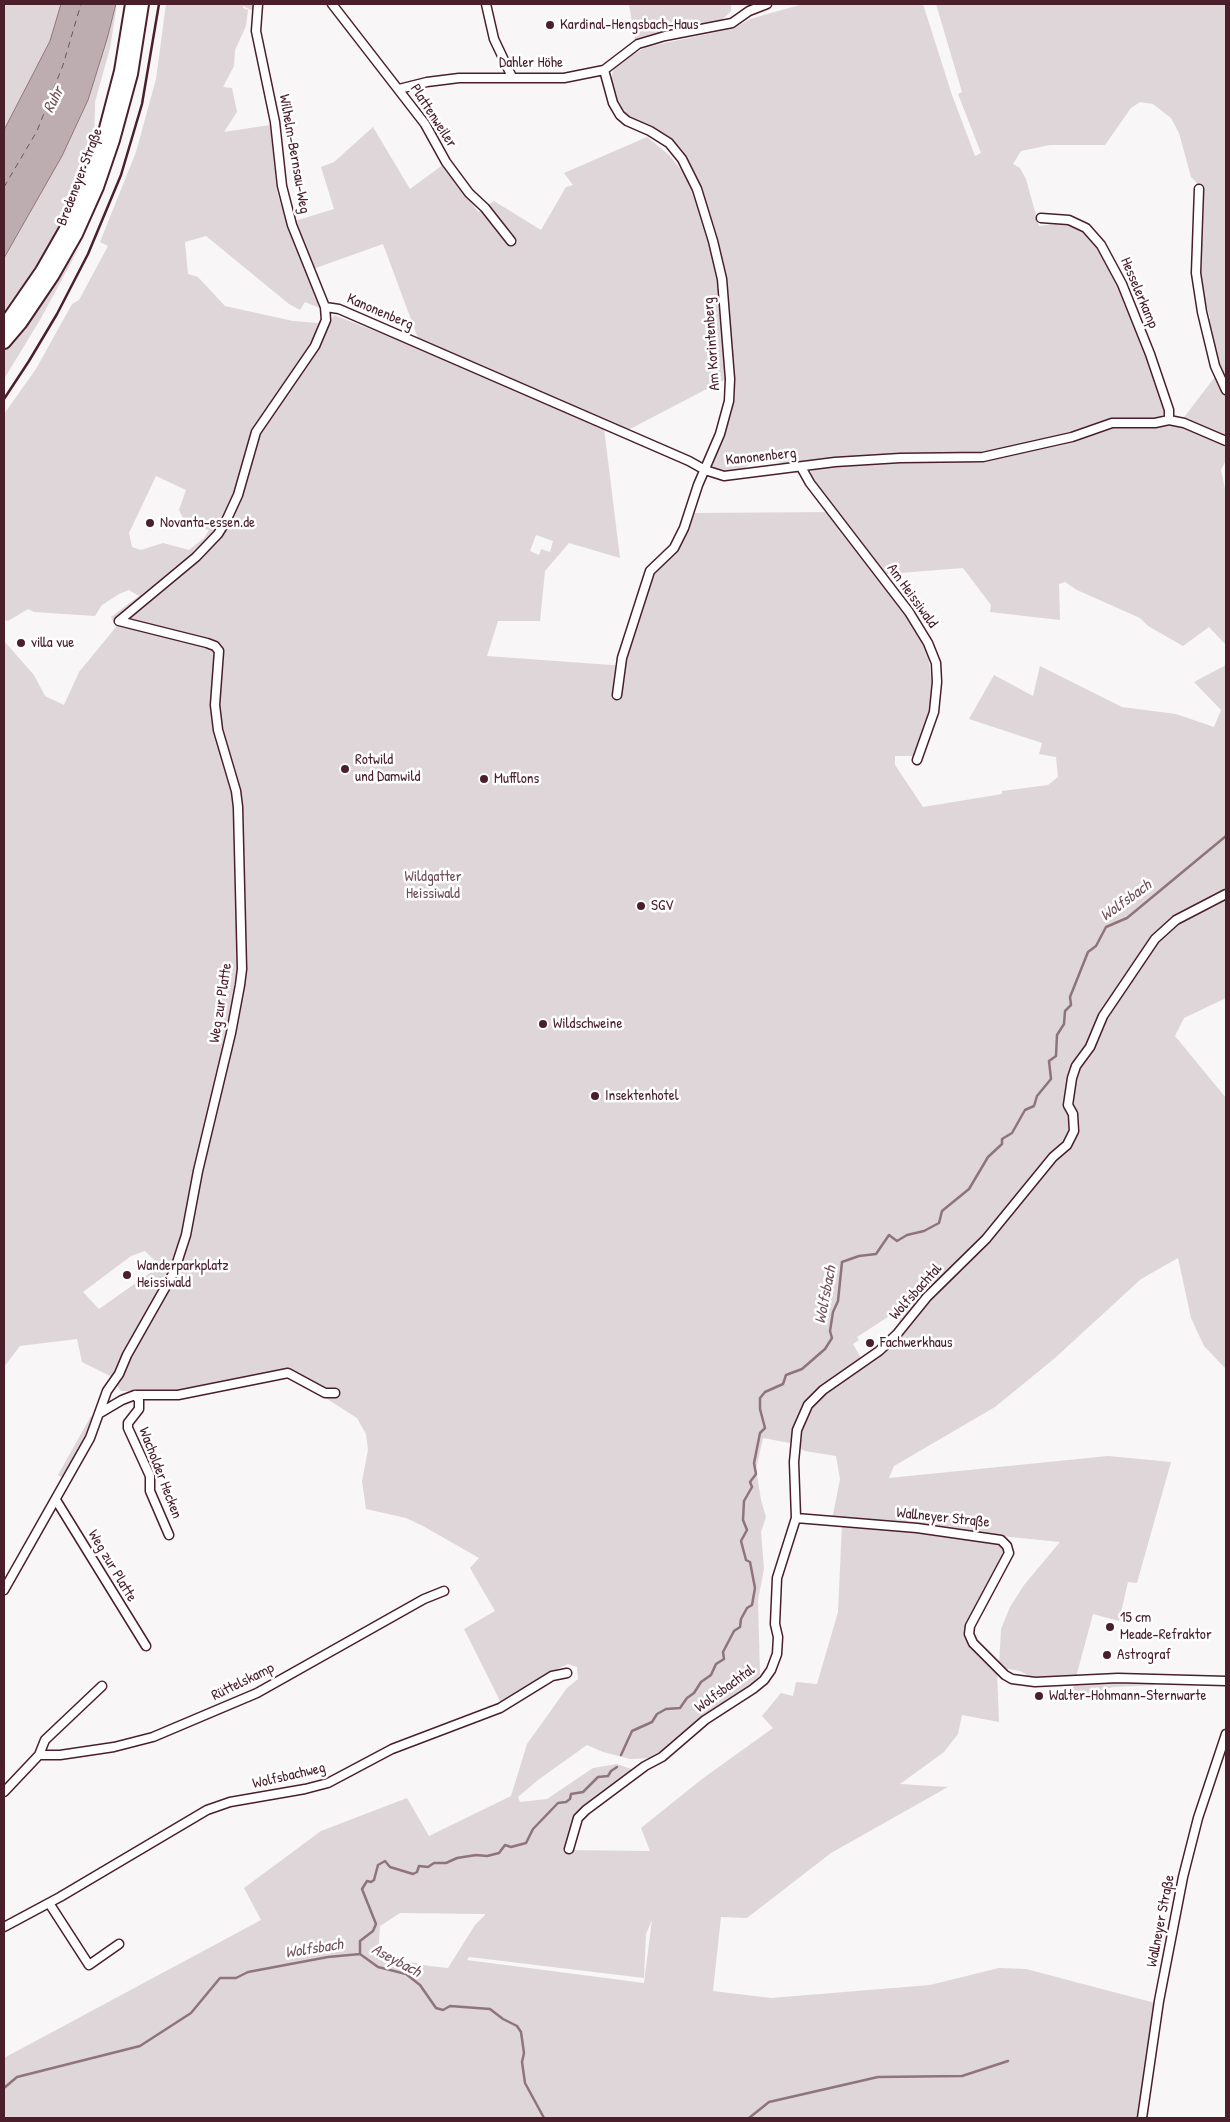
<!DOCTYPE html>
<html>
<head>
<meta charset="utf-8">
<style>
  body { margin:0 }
  #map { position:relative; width:1230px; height:2122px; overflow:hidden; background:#f8f6f7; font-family:"Patrick Hand",sans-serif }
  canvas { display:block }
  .frame { position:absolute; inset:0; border:5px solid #4a1f2b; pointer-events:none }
</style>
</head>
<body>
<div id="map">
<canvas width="1230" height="2122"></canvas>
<div class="frame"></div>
</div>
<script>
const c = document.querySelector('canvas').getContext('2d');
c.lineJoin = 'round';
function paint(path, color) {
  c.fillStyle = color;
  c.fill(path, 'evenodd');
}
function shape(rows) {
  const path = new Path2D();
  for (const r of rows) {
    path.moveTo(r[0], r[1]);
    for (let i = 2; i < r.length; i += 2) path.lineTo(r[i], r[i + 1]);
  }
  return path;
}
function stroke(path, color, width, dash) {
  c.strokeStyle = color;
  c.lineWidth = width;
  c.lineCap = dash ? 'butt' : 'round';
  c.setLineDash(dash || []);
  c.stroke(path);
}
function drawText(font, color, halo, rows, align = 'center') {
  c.font = font + ' "Patrick Hand",sans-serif';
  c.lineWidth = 5;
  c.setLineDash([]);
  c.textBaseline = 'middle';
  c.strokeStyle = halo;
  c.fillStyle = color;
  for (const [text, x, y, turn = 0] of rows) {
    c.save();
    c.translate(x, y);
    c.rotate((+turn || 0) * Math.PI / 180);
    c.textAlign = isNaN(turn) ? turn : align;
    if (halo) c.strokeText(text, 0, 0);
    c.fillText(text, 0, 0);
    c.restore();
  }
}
const green = shape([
  [4,4,61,4,50,41,4,130],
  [117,4,110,48,95,102,94,144,71,204,46,253,4,311,4,258,62,156,88,100],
  [166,4,254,4,253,11,243,6,243,8,248,10,246,26,235,50,234,66,223,87,232,88,237,112,224,132,270,125,277,192,288,227,322,309,305,302,300,310,289,304,206,236,185,242,188,274,198,277,225,306,293,321,330,324,334,315,437,355,604,428,620,558,569,543,545,571,540,621,498,621,487,656,625,666,654,570,664,561,692,513,836,512,812,478,811,471,827,467,899,462,950,460,980,463,1062,445,1114,428,1179,424,1214,378,1221,376,1206,324,1210,318,1205,300,1200,287,1201,187,1191,177,1179,133,1171,118,1153,104,1140,102,1131,108,1105,145,1050,145,1021,151,1013,164,1020,168,1026,179,1039,226,1055,224,1068,224,1081,230,1096,246,1108,264,1152,371,1165,411,1161,418,1105,420,1070,433,1024,445,985,452,898,454,785,465,773,459,752,461,742,470,724,472,713,468,711,465,728,417,734,390,728,311,709,216,669,141,629,119,618,105,612,91,612,74,614,69,629,57,646,47,735,28,750,19,803,4,923,4,952,95,975,156,981,153,958,94,962,92,936,4,1226,4,1226,460,1221,470,1226,493,1226,645,1209,627,1183,646,1148,626,1140,618,1077,590,1065,582,1059,584,1060,620,990,612,991,605,963,568,875,575,915,627,928,656,933,691,929,715,914,756,895,756,895,765,923,807,1002,794,1002,791,1048,785,1058,777,1056,757,1039,754,1042,743,969,719,994,675,1033,696,1040,666,1122,707,1176,714,1214,727,1221,710,1194,682,1226,665,1226,998,1184,1018,1175,1036,1226,1098,1226,1369,1204,1346,1191,1318,1178,1258,1141,1279,1055,1358,995,1407,894,1466,889,1478,1108,1456,1171,1462,1137,1583,1128,1582,1119,1621,1093,1614,1076,1677,1036,1680,1020,1671,1004,1668,999,1665,1001,1629,1010,1607,1024,1585,1060,1542,1001,1536,919,1525,832,1520,840,1479,836,1456,805,1451,790,1443,763,1438,756,1469,761,1500,766,1517,761,1532,764,1569,758,1600,760,1675,745,1691,704,1716,655,1758,630,1759,603,1752,587,1745,538,1780,518,1797,520,1802,547,1799,593,1768,617,1764,634,1770,580,1809,565,1850,650,1851,641,1828,702,1779,773,1728,762,1716,781,1693,793,1696,796,1682,817,1684,838,1612,842,1524,997,1540,1003,1545,1006,1554,965,1633,967,1638,997,1670,999,1722,962,1715,958,1734,944,1752,900,1784,948,1787,831,1853,747,1918,721,1917,713,1991,771,1998,930,1985,999,1968,1026,1969,1155,2003,1139,2118,4,2118,4,2058,261,1920,244,1888,321,1831,407,1798,429,1836,511,1796,527,1744,567,1688,578,1679,577,1667,568,1664,539,1678,501,1703,464,1629,495,1611,470,1568,479,1558,423,1526,406,1518,366,1509,362,1481,368,1450,366,1434,357,1418,324,1397,327,1390,290,1369,176,1392,121,1391,110,1376,82,1362,77,1339,20,1346,4,1367,4,641,34,675,45,696,64,705,79,672,116,627,111,617,139,596,129,590,119,594,102,605,95,616,34,612,28,609,8,621,4,620,4,414,36,369,72,304,79,300,108,246,100,242,136,152,156,79],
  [156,476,186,490,179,510,186,524,209,530,204,538,189,550,163,543,141,550,132,547,129,533],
  [536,535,553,541,550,552,541,549,539,555,530,551],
  [145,1251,160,1266,99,1309,83,1292,131,1256],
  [891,1315,906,1327,893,1345,865,1365,853,1344,859,1340,857,1337],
  [400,1913,485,1914,485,1915,475,1925,448,1968,429,1966,378,1955,380,1926],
  [652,1920,644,1983,467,1960,469,1957,644,1978,646,1934],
  [629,4,731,4,731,11,720,22,635,40],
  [373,127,410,189,444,164,478,212,494,201,541,230,566,187,573,185,564,173,647,137,669,155,687,177,705,218,715,259,722,300,728,378,626,431,419,341,383,244,313,269,295,221,334,209,321,167,334,162],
  [80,246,40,320,4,379,4,351,34,315],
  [91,1416,93,1419,87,1436,63,1478,58,1475],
  [1076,1682,1156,1682,1155,1685,1113,1687,1066,1701]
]);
const water = shape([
  [61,4,116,4,107,39,88,100,62,156,4,258,4,130,50,41,61,4]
]);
const stream = shape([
  [621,1755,632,1731,652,1722,657,1714,666,1709,680,1708,687,1698,694,1693,701,1682,711,1675,716,1664,724,1659,723,1652,734,1631,740,1627,741,1619,747,1608,752,1605,755,1588,750,1562,746,1560,741,1541,747,1530,743,1520,744,1501,752,1487,750,1482,756,1474,754,1463,760,1433,765,1428,760,1409,760,1398,765,1392,783,1384,786,1375,802,1369,825,1349,832,1338,830,1331,833,1312,838,1301,842,1262,859,1256,876,1254,889,1235,897,1241,907,1235,924,1231,939,1223,942,1211,969,1189,988,1157,1002,1144,1002,1139,1012,1133,1025,1110,1034,1106,1037,1096,1051,1079,1049,1061,1056,1056,1057,1035,1064,1024,1065,1011,1071,1005,1070,997,1088,952,1096,946,1106,927,1127,918,1226,836],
  [360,1954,360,1941,373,1931,376,1924,362,1889,367,1881,371,1882,374,1880,378,1865,385,1861,390,1867,413,1874,417,1872,419,1866,428,1867,434,1863,446,1863,457,1858,476,1855,487,1856,499,1853,505,1845,511,1847,526,1843,533,1829,558,1803,566,1802,570,1799,571,1794,583,1792,598,1777,608,1776,611,1771,617,1767],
  [360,1954,378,1967,406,1974,420,1985,436,2008,443,2010,450,2006,490,2009,503,2019,517,2026,521,2032,524,2053,522,2062,525,2083,544,2118],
  [4,2088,17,2077,140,2046,191,2013,220,1978,236,1978,248,1972,328,1957,360,1954],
  [749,2118,769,2102,878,2077,962,2076,1008,2061]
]);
const ferry = shape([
  [4,187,37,131,63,65,81,4]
]);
const street = shape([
  [332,4,425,124,446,162,469,193,485,208,511,241],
  [486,4,494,39,512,77],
  [604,70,613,103,620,115,627,121,650,131,669,143,682,159,697,189,713,241,722,279,730,379,729,401,720,434,698,485,684,528,674,548,650,571,622,658,617,695],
  [399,89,427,82,459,78,564,78,604,70,638,44,665,36,732,23,749,11,767,4],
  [1199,189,1196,273,1202,312,1215,366,1226,390],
  [1041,218,1069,220,1086,228,1101,245,1122,284,1150,354,1169,410,1169,420],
  [325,307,339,309,689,461,705,470,724,476,835,462,900,458,983,457,1072,437,1112,423,1155,423,1169,420,1184,423,1226,441],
  [801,467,810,483,909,612,928,643,936,663,937,682,934,712,917,760],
  [135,1395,139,1400,139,1409,128,1423,128,1428,150,1476,150,1491,169,1535],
  [100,1413,122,1400,135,1395,178,1395,288,1373,325,1393,335,1393],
  [56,1500,146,1646],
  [796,1518,917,1528,1001,1540,1007,1546,1009,1553,970,1626,969,1634,973,1643,1005,1675,1012,1679,1035,1682,1118,1678,1226,1681],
  [4,1590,90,1438,107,1391,119,1374,127,1355,174,1272,186,1235,198,1171,231,1033,240,985,242,969,238,807,236,791,218,730,215,705,219,651,215,646,207,643,119,621,196,557,218,534,226,521,238,495,256,432,315,346,326,320,325,307,292,225,282,186,275,122,256,31,258,4],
  [39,1755,45,1740,102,1686],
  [4,1792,39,1755,60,1755,114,1747,153,1737,257,1693,424,1599,444,1591],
  [569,1849,578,1818,586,1810,645,1766,662,1757,705,1720,753,1689,764,1680,771,1670,777,1654,778,1637,775,1624,777,1578,796,1518,794,1462,797,1430,808,1405,823,1390,879,1351,897,1334,927,1297,986,1239,1053,1157,1067,1145,1074,1131,1073,1114,1068,1105,1072,1078,1076,1066,1090,1047,1103,1016,1155,939,1176,920,1226,894],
  [49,1903,89,1965,119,1944],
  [4,1927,60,1897,207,1810,230,1802,305,1789,328,1783,392,1749,500,1708,552,1676,567,1673],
  [1142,2118,1159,2001,1183,1877,1198,1818,1226,1734]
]);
const primary = shape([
  [4,326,42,271,66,229,87,183,104,136,121,71,132,4],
  [4,342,21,322,52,276,76,234,97,187,113,140,131,74,142,4]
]);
const rail = shape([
  [4,399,29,361,57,314,88,254,121,175,142,104,159,4]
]);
const markers = [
  [550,25,5,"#4a1f2b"],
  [150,523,5,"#4a1f2b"],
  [21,643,5,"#4a1f2b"],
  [345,769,5,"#4a1f2b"],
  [484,779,5,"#4a1f2b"],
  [641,906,5,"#4a1f2b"],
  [543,1024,5,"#4a1f2b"],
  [595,1096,5,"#4a1f2b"],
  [127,1275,5,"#4a1f2b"],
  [870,1343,5,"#4a1f2b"],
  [1110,1627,5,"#4a1f2b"],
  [1107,1655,5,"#4a1f2b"],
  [1039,1696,5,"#4a1f2b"]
];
const poiNames = [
  ["Kardinal-Hengsbach-Haus",560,25],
  ["Novanta-essen.de",160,523],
  ["villa vue",31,643],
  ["Rotwild",355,760],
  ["und Damwild",355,777],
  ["Mufflons",494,779],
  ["SGV",651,906],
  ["Wildschweine",553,1024],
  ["Insektenhotel",605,1096],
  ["Wanderparkplatz",137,1266],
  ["Heissiwald",137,1283],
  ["Fachwerkhaus",880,1343],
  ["15 cm",1120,1618],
  ["Meade-Refraktor",1120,1635],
  ["Astrograf",1117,1655],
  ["Walter-Hohmann-Sternwarte",1049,1696]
];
const streetNames = [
  ["Dahler Höhe",531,63],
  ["Plattenweiler",433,116,57],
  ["Wilhelm-Bernsau-Weg",294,154,80],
  ["Bredeneyer Straße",80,177,-69],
  ["Hesselerkamp",1139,293,67],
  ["Kanonenberg",380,312,23],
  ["Am Korintenberg",712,344,-94],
  ["Kanonenberg",761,457,-6],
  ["Am Heissiwald",912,596,54],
  ["Weg zur Platte",221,1003,-81],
  ["Wolfsbachtal",916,1292,-48],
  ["Wacholder Hecken",160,1473,69],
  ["Wallneyer Straße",943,1518,6],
  ["Weg zur Platte",112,1566,59],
  ["Rüttelskamp",243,1682,-26],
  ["Wolfsbachtal",725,1689,-36],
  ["Wolfsbachweg",289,1776,-13],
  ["Wallneyer Straße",1161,1921,-79]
];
const parkNames = [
  ["Wildgatter",433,877],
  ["Heissiwald",433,894]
];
const waterNames = [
  ["Ruhr",54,100,-64],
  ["Wolfsbach",1126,901,-36],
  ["Wolfsbach",826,1295,-79],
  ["Wolfsbach",314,1949,-9],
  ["Aseybach",396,1961,28]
];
paint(green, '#ded6d9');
paint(water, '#bdadb0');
stroke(water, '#8f747b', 1);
stroke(stream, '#8f747b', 2.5);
stroke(ferry, '#72515a', 1, [6, 5]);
stroke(street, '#4a1f2b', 11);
stroke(primary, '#4a1f2b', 16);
stroke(street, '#fff', 8);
stroke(primary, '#fff', 12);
stroke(rail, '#4a1f2b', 2.5);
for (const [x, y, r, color] of markers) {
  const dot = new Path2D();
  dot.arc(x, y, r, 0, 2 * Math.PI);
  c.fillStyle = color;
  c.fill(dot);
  stroke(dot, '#fff', 2);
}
drawText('15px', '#4a1f2b', '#fff', poiNames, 'left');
drawText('15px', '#4a1f2b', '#fff', streetNames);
drawText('15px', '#6f4d56', '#fff', parkNames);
drawText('italic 16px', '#72515a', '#fff', waterNames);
</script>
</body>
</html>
